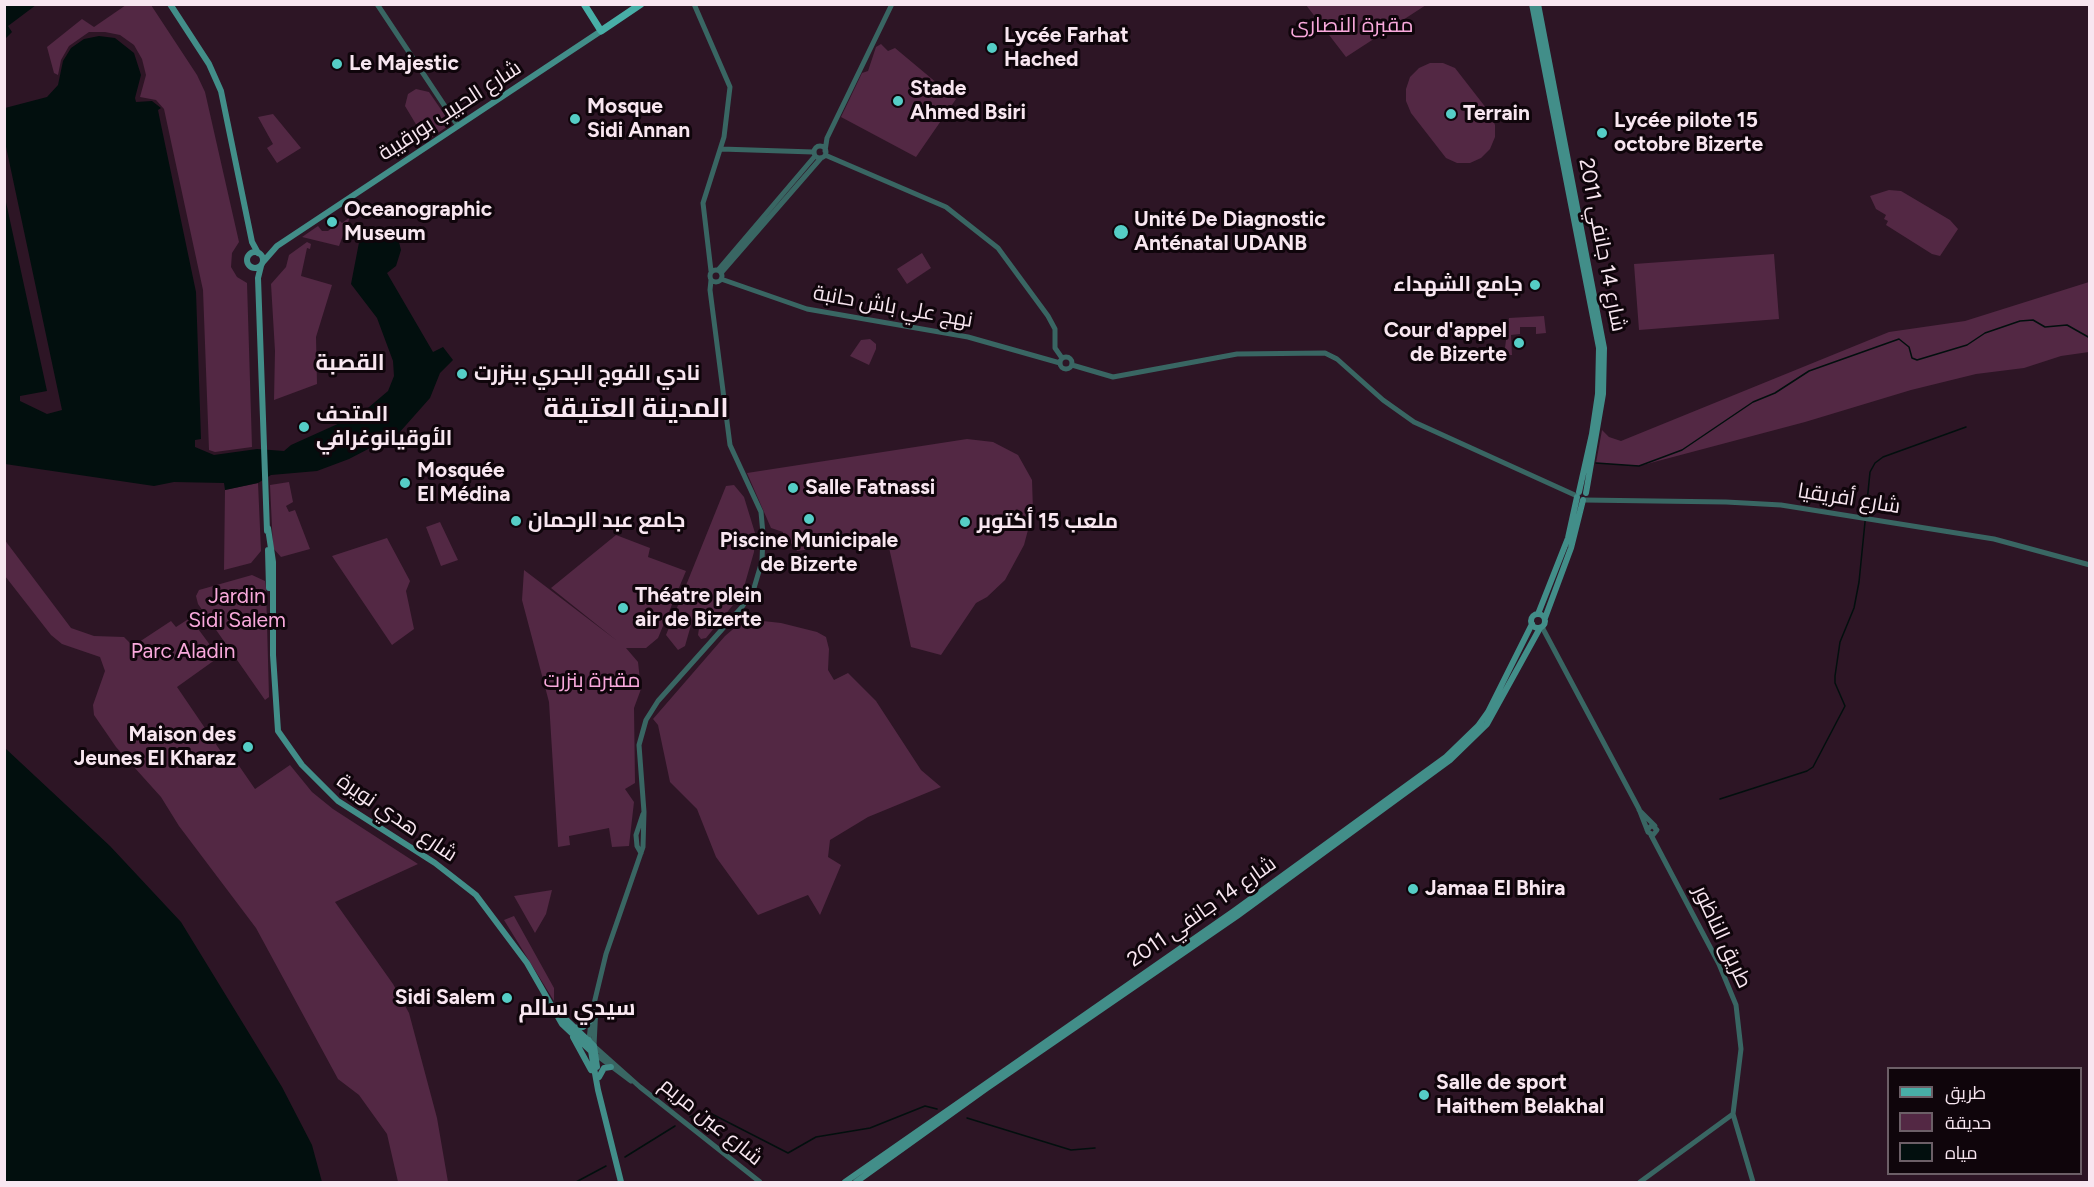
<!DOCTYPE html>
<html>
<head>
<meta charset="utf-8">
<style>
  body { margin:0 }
  #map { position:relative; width:2094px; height:1187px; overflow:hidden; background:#2d1525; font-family:Figtree,Cairo,sans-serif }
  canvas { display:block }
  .frame { position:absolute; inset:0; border:6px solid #f8e6f0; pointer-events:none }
  .legend { position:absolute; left:1887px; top:1067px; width:195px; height:108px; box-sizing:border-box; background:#0f050b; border:2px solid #6c5f67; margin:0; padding:8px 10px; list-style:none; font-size:18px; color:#f8e6f0 }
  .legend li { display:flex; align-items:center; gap:12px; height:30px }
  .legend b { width:30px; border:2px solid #6c5f67 }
</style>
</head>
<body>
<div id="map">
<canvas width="2094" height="1187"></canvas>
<div class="frame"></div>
<ul class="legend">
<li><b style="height:8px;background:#48aea7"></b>طريق</li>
<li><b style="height:16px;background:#532844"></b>حديقة</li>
<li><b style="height:16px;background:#020f0e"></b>مياه</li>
</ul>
</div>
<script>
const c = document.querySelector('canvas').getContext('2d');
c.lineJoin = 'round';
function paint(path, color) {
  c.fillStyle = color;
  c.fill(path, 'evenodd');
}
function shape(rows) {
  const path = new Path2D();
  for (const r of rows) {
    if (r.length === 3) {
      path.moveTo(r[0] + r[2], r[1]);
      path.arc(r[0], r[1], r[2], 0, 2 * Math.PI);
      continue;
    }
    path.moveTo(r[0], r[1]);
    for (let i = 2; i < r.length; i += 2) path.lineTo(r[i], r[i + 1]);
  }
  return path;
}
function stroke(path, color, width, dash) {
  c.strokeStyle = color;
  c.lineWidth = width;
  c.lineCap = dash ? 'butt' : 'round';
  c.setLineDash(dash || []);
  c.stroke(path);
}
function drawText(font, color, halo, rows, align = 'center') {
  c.font = font + ' Figtree,Cairo,sans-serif';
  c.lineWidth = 6;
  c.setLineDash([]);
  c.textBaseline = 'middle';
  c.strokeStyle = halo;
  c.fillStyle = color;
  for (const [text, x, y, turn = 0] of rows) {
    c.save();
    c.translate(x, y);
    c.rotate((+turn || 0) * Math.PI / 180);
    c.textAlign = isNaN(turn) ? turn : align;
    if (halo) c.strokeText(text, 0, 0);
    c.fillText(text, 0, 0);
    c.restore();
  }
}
const green = shape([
  [126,5,151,5,197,75,205,92,239,242,232,253,231,267,237,277,247,283,252,447,215,452,209,450,203,290,164,109,156,100,140,97,146,75,142,59,134,45,120,35,105,32,89,32,69,46,61,60,58,75,54,73,47,47,82,19,94,27],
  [1306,5,1426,5,1346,57],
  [881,44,888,51,895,48,956,99,916,157,841,117,862,73,868,71,876,47],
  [1430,63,1443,63,1455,68,1490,113,1495,125,1495,137,1490,149,1481,158,1470,163,1457,163,1446,158,1411,113,1406,101,1406,89,1410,77,1419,68],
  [416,89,429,92,451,124,426,141,405,106,408,94],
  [273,114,301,148,277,163,267,148,273,144,258,117],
  [1889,190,1901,191,1950,220,1958,229,1940,256,1932,254,1886,225,1888,221,1884,219,1886,215,1876,209,1870,196],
  [350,217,339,246,302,237,318,226,322,231,328,231,340,221,342,223],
  [307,242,311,244,310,249,307,248,301,276,332,285,316,337,317,384,274,400,275,351,271,284,286,267,289,255],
  [922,253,931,268,907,284,897,269],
  [1774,254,1779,319,1639,330,1634,264],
  [2089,282,2089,352,2061,356,2024,368,1976,374,1911,390,1805,422,1639,466,1596,463,1602,430,1609,437,1621,441,1889,332,1965,321],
  [1544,316,1546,333,1536,334,1536,327,1520,327,1520,334,1511,335,1512,355,1504,355,1509,318],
  [870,339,876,344,876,349,869,365,850,356,861,340],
  [967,439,993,442,1018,455,1032,480,1033,511,1024,545,1005,580,987,597,976,603,941,655,911,647,886,534,840,541,841,545,797,551,794,545,783,539,783,532,771,528,747,473],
  [289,482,293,502,286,506,289,512,295,510,310,549,281,557,273,548,270,485],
  [258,483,261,551,251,563,224,570,225,490],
  [734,485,744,497,755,533,754,552,742,594,706,638,701,639,698,635,700,622,693,618,685,646,678,650,666,635,726,486],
  [440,522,458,560,441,566,426,527],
  [616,535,650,548,648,557,686,571,658,638,646,648,626,648,638,662,641,689,634,708,635,783,625,789,634,802,629,846,612,847,609,828,569,836,570,845,558,847,549,702,522,600,524,570,616,640,551,588],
  [387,538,410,581,406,591,414,629,392,645,332,556],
  [4,539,71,628,94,636,124,637,133,646,171,621,176,627,190,618,219,657,177,687,226,759,235,760,255,789,290,765,312,792,333,809,418,864,335,902,393,984,409,1013,437,1118,448,1182,398,1182,387,1134,359,1095,338,1079,256,928,179,826,161,797,116,747,94,715,93,705,105,671,100,657,62,644,51,635,5,576],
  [252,575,265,581,266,588,269,697,265,700,198,604,196,596,199,590],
  [745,619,781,623,817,632,826,637,829,649,828,670,834,680,848,673,876,701,921,770,941,787,868,817,830,840,828,857,841,865,820,915,808,895,758,915,716,857,697,809,670,782,658,725,653,719,725,636],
  [552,890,546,914,535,933,514,896],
  [514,916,554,988,554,1001,504,920]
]);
const water = shape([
  [5,4,36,5,8,26,12,32,5,39],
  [99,36,115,38,134,53,141,75,135,98,136,102,152,101,161,108,158,110,160,120,196,292,201,439,195,440,195,447,214,455,257,449,284,451,291,445,362,413,388,391,394,376,393,361,377,318,351,284,361,232,367,227,385,237,388,232,398,238,401,250,396,266,387,273,433,352,443,347,453,360,440,373,430,398,399,433,349,459,317,471,271,475,258,483,225,490,224,483,174,482,154,486,5,464,4,193,47,391,20,396,20,401,47,414,62,410,5,142,5,108,47,97,58,85,63,61,71,48,84,39],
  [5,748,110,846,181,922,282,1087,312,1145,322,1182,5,1182]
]);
const stream = shape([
  [1596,463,1639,466,1682,450,1753,402,1775,393,1809,371,1899,339,1909,347,1912,358,1917,360,1967,345,1985,333,2020,321,2033,320,2045,327,2067,325,2090,338],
  [1720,799,1807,771,1813,767,1845,706,1835,683,1835,676,1840,642,1854,608,1859,582,1870,472,1875,463,1883,457,1966,427],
  [690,1117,700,1112,710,1113,788,1153,816,1137,870,1128,925,1106,937,1109],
  [967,1118,1071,1150,1095,1148],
  [625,1157,675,1126],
  [576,1182,606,1166]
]);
const tertiary = shape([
  [377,4,458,126],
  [694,4,730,87,724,137,703,203,711,271],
  [820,152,6],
  [721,149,813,152],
  [825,151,827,138,892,4],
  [825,155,946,207,998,248,1048,316,1055,329,1055,348,1062,358],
  [716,276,6],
  [718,270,815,156],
  [721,273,821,158],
  [721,279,807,309,968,337,1060,363],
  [1066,363,6],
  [1072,365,1113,377,1237,354,1325,353,1337,359,1383,400,1414,422,1577,496],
  [1584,500,1726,502,1781,505,1994,539,2090,565],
  [1542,627,1639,809,1648,832,1653,835,1657,830,1652,825,1647,830],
  [1639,810,1655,826],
  [1651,835,1719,964,1736,1005,1741,1049,1733,1114,1753,1182],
  [641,853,637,846,636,835,643,814],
  [596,1005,594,1046,640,1087,760,1182],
  [589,1040,592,1012,606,954,643,847,644,812,639,745,646,720,658,701,742,607,754,588,762,561,763,534,761,512,730,445,710,290,711,280],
  [595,1054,631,1081],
  [1640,1182,1733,1114]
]);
const secondary = shape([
  [170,4,209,64,221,91,252,242,258,253],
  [1532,4,1599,348,1598,394,1592,434,1579,492],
  [1538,4,1604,348,1603,394,1586,493],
  [255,260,8],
  [263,262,277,246,601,31],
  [261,266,258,278,267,531],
  [268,528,273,562,273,655,278,731,302,765,338,801,435,863,476,895,527,963,562,1024,594,1054],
  [268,550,269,588],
  [1538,621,7],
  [1538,614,1568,538,1577,497],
  [1545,618,1571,548,1583,500],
  [556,1010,594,1046,597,1067],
  [573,1028,583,1027,590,1021],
  [573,1037,591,1070],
  [589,1040,598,1090,621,1182],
  [599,1077,604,1068,611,1067],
  [845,1182,1234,911,1446,757,1478,726,1488,712,1532,624],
  [856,1182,987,1088,1237,916,1450,760,1487,724,1540,628]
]);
const primary = shape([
  [584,4,601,31,641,4]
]);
const markers = [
  [992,48,6,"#55cdc6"],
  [337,64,6,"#55cdc6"],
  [898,101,6,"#55cdc6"],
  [1451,114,6,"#55cdc6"],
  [575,119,6,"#55cdc6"],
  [1602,133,6,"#55cdc6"],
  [332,222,6,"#55cdc6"],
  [1121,232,8,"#55cdc6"],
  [1535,285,6,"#55cdc6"],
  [1519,343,6,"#55cdc6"],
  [462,374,6,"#55cdc6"],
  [304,427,6,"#55cdc6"],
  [405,483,6,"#55cdc6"],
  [793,488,6,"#55cdc6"],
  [809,519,6,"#55cdc6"],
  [516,521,6,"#55cdc6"],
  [965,522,6,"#55cdc6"],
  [623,608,6,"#55cdc6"],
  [248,747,6,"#55cdc6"],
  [1413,889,6,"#55cdc6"],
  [507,998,6,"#55cdc6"],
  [1424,1095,6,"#55cdc6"]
];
const parkNames = [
  ["مقبرة النصارى",1352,26],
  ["Jardin",237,597],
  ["Sidi Salem",237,621],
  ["Parc Aladin",183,652],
  ["مقبرة بنزرت",592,681]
];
const poiNames = [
  ["Lycée Farhat",1004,36],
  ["Hached",1004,60],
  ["Le Majestic",349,64],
  ["Stade",910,89],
  ["Ahmed Bsiri",910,113],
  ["Mosque",587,107],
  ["Sidi Annan",587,131],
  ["Terrain",1463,114],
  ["Lycée pilote 15",1614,121],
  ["octobre Bizerte",1614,145],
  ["Oceanographic",344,210],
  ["Museum",344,234],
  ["Unité De Diagnostic",1134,220],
  ["Anténatal UDANB",1134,244],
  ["جامع الشهداء",1523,285,"right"],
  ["Cour d'appel",1507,331,"right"],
  ["de Bizerte",1507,355,"right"],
  ["نادي الفوج البحري ببنزرت",474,374],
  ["المتحف",316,415],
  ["الأوقيانوغرافي",316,439],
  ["Mosquée",417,471],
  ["El Médina",417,495],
  ["Salle Fatnassi",805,488],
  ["جامع عبد الرحمان",528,521],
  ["ملعب 15 أكتوبر",977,522],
  ["Piscine Municipale",809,541,"center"],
  ["de Bizerte",809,565,"center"],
  ["Théatre plein",635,596],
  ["air de Bizerte",635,620],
  ["Maison des",236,735,"right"],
  ["Jeunes El Kharaz",236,759,"right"],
  ["Jamaa El Bhira",1425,889],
  ["Sidi Salem",495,998,"right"],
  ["Salle de sport",1436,1083],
  ["Haithem Belakhal",1436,1107]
];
const streetNames = [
  ["شارع الحبيب بورقيبة",450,111,-33],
  ["شارع 14 جانفي 2011",1602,245,79],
  ["نهج علي باش حانبة",893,307,10],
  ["شارع أفريقيا",1849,499,9],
  ["شارع هدي نويرة",397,818,34],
  ["شارع 14 جانفي 2011",1202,912,-35],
  ["طريق الناظور",1722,937,65],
  ["شارع عين مريم",711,1122,39]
];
const neighbourhoodNames = [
  ["القصبة",350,364],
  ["سيدي سالم",577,1009]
];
const districtNames = [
  ["المدينة العتيقة",636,409]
];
paint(green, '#532844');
paint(water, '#020f0e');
stroke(stream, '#020f0e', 1.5);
stroke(tertiary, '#396663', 5);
stroke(secondary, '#428e89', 6);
stroke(primary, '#48aea7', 7);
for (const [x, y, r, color] of markers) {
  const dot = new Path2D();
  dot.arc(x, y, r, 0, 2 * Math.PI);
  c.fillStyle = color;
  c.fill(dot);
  stroke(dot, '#0f050b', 2);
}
drawText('21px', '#f9a9dc', '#0f050b', parkNames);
drawText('bold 21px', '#f8e6f0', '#0f050b', poiNames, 'left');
drawText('21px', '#f8e6f0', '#0f050b', streetNames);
drawText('bold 22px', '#f8e6f0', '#0f050b', neighbourhoodNames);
drawText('bold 27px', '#f8e6f0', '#0f050b', districtNames);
</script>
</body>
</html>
